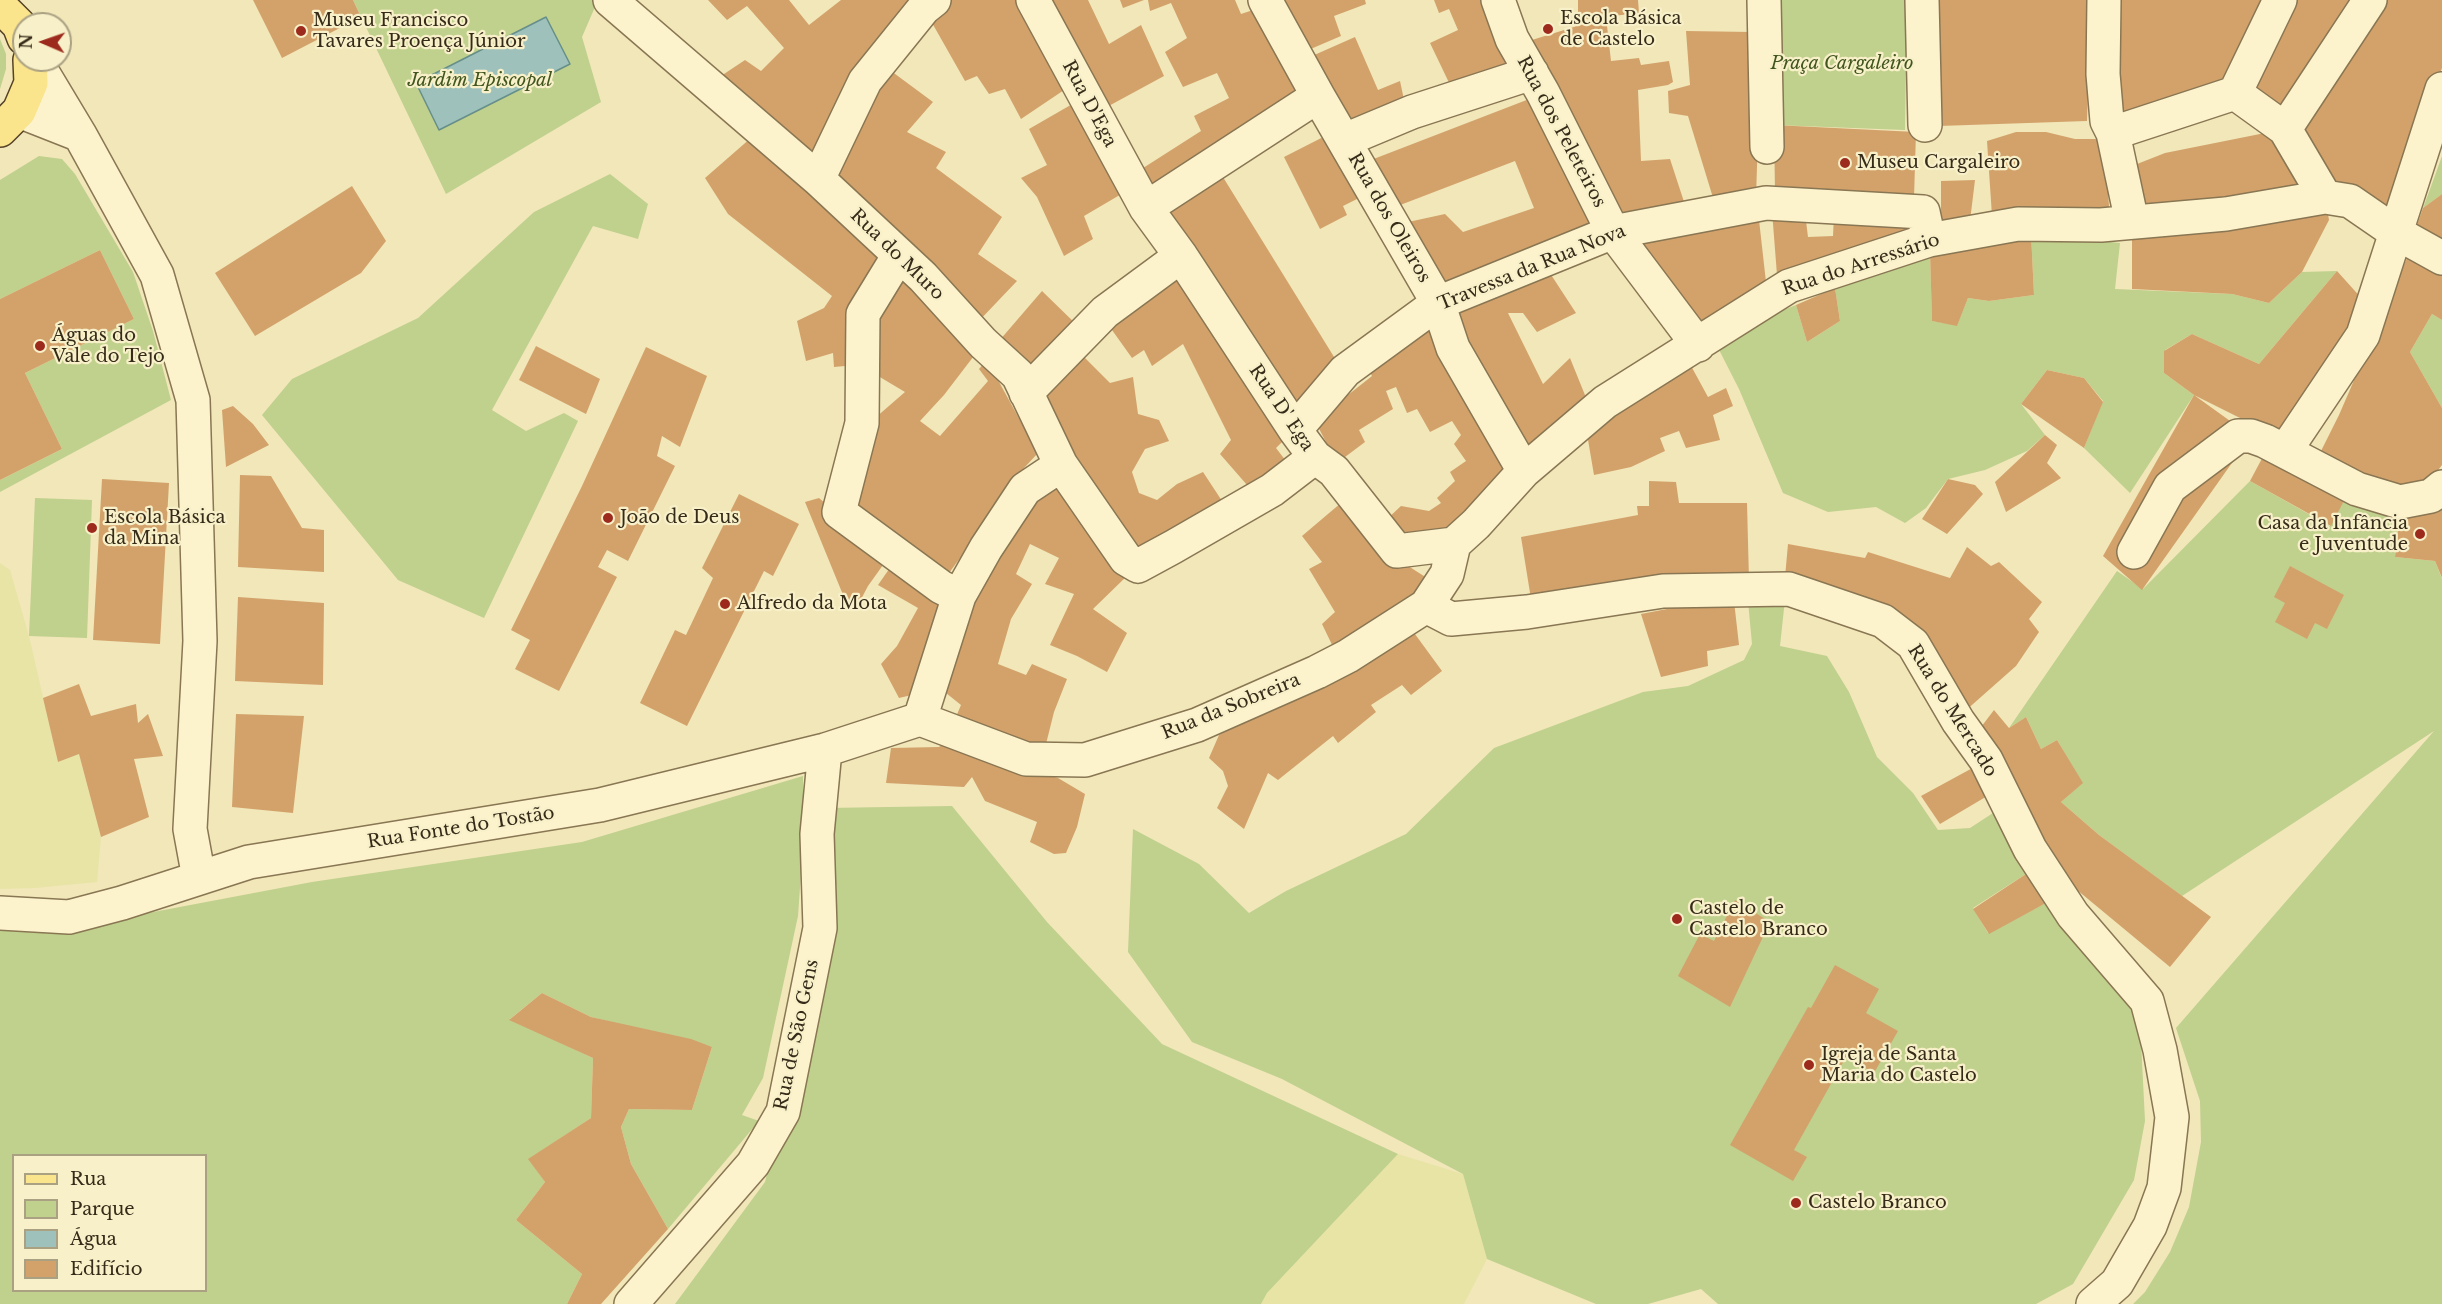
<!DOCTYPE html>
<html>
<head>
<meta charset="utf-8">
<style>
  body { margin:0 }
  #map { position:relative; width:2442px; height:1304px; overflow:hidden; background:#f1e7b9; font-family:"Libre Baskerville",serif }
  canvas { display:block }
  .legend { position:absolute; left:12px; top:1154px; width:195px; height:138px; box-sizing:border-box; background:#f8f0c9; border:2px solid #aaa183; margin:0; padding:8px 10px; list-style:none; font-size:18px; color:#362b19 }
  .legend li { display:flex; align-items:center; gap:12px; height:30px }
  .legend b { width:30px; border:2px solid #aaa183 }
  .north { position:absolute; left:12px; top:12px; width:60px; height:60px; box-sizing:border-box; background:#f8f0c9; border:2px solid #aaa183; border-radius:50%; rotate:272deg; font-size:16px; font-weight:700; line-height:24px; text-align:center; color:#362b19 }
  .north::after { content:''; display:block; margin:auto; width:21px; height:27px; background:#9d2b1d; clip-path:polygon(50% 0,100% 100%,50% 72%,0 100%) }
</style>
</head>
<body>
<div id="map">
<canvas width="2442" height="1304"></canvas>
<ul class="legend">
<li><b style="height:8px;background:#fae48c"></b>Rua</li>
<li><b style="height:16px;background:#c0d08d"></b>Parque</li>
<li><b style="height:16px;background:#9ec1bb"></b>Água</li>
<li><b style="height:16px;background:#d3a26b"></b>Edifício</li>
</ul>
<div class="north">N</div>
</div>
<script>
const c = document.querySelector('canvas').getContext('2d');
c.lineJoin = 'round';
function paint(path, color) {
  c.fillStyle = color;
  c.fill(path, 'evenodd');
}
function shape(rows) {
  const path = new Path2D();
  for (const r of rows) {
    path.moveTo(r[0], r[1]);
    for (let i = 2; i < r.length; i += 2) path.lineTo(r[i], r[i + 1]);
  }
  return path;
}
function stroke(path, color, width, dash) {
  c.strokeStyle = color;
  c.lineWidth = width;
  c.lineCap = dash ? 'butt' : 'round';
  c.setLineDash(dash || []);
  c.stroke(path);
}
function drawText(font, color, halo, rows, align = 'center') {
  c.font = font + ' "Libre Baskerville",serif';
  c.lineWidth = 4.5;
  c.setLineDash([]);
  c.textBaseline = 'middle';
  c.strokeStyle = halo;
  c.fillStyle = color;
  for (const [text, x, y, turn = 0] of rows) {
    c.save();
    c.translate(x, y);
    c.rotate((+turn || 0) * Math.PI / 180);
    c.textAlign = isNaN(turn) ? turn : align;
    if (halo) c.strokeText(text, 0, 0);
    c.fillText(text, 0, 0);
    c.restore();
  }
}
const farmland = shape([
  [0,563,10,570,29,636,58,762,79,754,101,837,97,882,35,888,0,889],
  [1398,1154,1463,1174,1487,1259,1464,1304,1261,1304,1267,1293]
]);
const green = shape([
  [353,0,598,0,582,37,601,102,446,194],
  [1774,0,1907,0,1905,130,1774,125],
  [0,39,6,54,6,69,0,89],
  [39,156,62,159,75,174,133,272,153,331,171,400,0,492,0,480,62,449,25,373,134,319,100,250,0,299,0,180],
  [2442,156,2442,194,2423,208,2429,192],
  [610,174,648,204,638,239,593,226,492,410,526,431,564,413,578,421,484,618,398,580,262,415,292,379,418,318,534,212],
  [2031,233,2120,243,2115,289,2232,294,2269,303,2302,272,2337,271,2259,364,2192,334,2165,350,2164,373,2194,395,2130,493,2084,448,2103,401,2084,378,2047,370,2021,404,2045,435,2027,451,1985,470,1948,479,1926,508,1905,523,1876,507,1828,512,1783,493,1739,389,1713,338,1796,305,1807,342,1840,321,1835,288,1847,279,1930,252,1932,321,1957,325,1968,298,1989,301,2034,295],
  [2432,314,2442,320,2442,408,2410,352],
  [2250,481,2330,526,2348,493,2400,511,2395,557,2435,561,2442,579,2442,1304,2133,1304,2145,1292,2170,1252,2189,1207,2201,1142,2200,1101,2176,1028,2434,731,2182,896,2099,835,2061,802,2082,783,2057,740,2041,749,2026,717,2009,728,2117,571,2143,589],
  [35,498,92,500,87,638,29,636],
  [1785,599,1780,646,1827,656,1849,692,1877,757,1913,793,1938,830,1970,828,1993,813,2029,872,1973,908,1988,933,2046,903,2100,968,2140,1022,2145,1121,2134,1180,2073,1284,2036,1304,1718,1304,1701,1289,1648,1304,1596,1304,1487,1259,1463,1174,1282,1079,1192,1042,1128,952,1133,829,1199,864,1249,913,1286,891,1406,834,1494,748,1643,692,1688,686,1744,660,1752,644,1748,601],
  [803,776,803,845,798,916,763,1078,742,1115,759,1121,668,1229,631,1164,621,1127,629,1109,692,1110,712,1047,591,1017,542,993,510,1019,593,1058,591,1118,529,1159,545,1182,516,1220,582,1274,567,1304,0,1304,0,913,111,920,312,882,582,842],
  [14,1156,206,1156,206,1290,14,1290],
  [952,806,1047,922,1162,1044,1398,1154,1267,1293,1261,1304,675,1304,765,1182,804,1030,826,808]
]);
const water = shape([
  [546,17,570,64,439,130,416,83,546,17]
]);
const building = shape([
  [253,0,353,0,361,17,282,58],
  [708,0,789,0,809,25,841,0,927,0,817,169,712,82,745,60,761,71,784,48,747,6,727,20],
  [945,0,1026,0,1073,84,1021,119,1005,89,989,94,977,76,965,81,927,14],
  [1040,0,1088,0,1109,44,1141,25,1164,76,1105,108],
  [1120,0,1144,0,1123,8],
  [1148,0,1235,0,1241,14,1256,9,1305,98,1154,197,1140,170,1201,131,1194,116,1229,98,1217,73,1183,87,1165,52,1187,38,1171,3,1150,11],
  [1272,0,1365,0,1366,4,1334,16,1341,36,1299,54],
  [1434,0,1491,0,1522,71,1453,91,1430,43,1458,30,1449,9,1439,13],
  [1578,0,1638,0,1639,13,1578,20],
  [1935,0,2094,0,2090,23,2087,121,1939,126],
  [2104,0,2270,0,2228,88,2113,133],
  [2284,0,2357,0,2284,106,2241,89],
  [2375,0,2442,0,2442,68,2394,209,2325,177,2292,128],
  [1606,17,1611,61,1639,58,1641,65,1669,61,1673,82,1668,85,1638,90,1641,161,1670,159,1687,211,1617,225,1519,44],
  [1686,31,1752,32,1758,135,1756,198,1714,201,1688,116,1669,113,1668,91,1690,85],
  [1355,37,1378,90,1400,81,1406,109,1344,132,1303,60],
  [883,65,933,102,907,132,946,152,936,168,1002,217,978,254,1017,281,977,323,828,175],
  [1537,96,1604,232,1438,293,1399,224,1445,214,1463,232,1534,208,1515,161,1395,207,1371,160],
  [1081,99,1130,189,1084,216,1093,239,1064,256,1037,197,1021,178,1047,165,1029,129],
  [1774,125,1916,132,1914,198,1775,193],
  [1333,132,1365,195,1343,206,1347,215,1320,229,1284,157],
  [2016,132,2046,132,2075,139,2104,139,2110,219,1992,216,1987,141],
  [2270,132,2325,197,2329,220,2302,272,2269,303,2232,294,2132,289,2132,231,2149,211,2132,166,2165,153],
  [752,137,885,255,856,365,834,367,833,353,806,361,797,321,824,308,832,296,728,214,705,178],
  [1218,169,1339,365,1295,417,1156,210],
  [1975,180,1970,221,1941,226,1941,181],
  [352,186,386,241,361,273,255,336,215,273],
  [2442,194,2442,242,2416,228,2423,208],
  [1758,211,1767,291,1699,331,1635,238],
  [1772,211,1805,213,1808,237,1833,236,1834,214,1915,219,1916,237,1777,275],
  [2031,233,2034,295,1989,301,1968,298,1957,326,1932,321,1930,252],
  [100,250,134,319,25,373,62,449,0,480,0,299],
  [2410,251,2442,270,2442,320,2432,314,2410,352,2442,408,2442,465,2421,492,2408,483,2388,492,2362,485,2321,451,2339,415],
  [897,262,980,348,944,395,920,421,940,436,988,381,979,369,987,360,1038,453,1011,482,975,538,943,581,846,512,867,425,905,392,868,370,867,320],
  [1544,264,1576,313,1537,332,1523,313,1508,313,1543,384,1570,358,1589,405,1522,460,1444,305],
  [1180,267,1287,437,1276,448,1289,465,1254,493,1220,454,1231,440,1183,344,1152,366,1144,350,1132,358,1107,323],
  [2337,271,2364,301,2280,438,2194,395,2251,436,2142,590,2103,556,2194,395,2164,373,2164,351,2192,334,2259,364],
  [1835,288,1840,321,1807,342,1796,305],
  [1042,291,1080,328,1032,377,999,341],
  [1432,316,1513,470,1459,528,1403,544,1386,520,1401,506,1429,511,1441,503,1437,498,1455,481,1450,472,1466,461,1454,444,1461,435,1452,421,1430,432,1417,409,1407,413,1396,387,1386,391,1393,409,1359,430,1365,442,1337,463,1315,421,1372,376,1365,363],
  [536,346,600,379,586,414,519,380],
  [646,347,707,376,680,447,662,436,657,456,675,466,628,561,607,550,598,567,617,577,559,691,515,669,530,640,511,630,582,486],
  [1083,356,1110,383,1133,377,1138,414,1159,420,1169,441,1145,449,1132,472,1139,493,1157,500,1177,484,1203,472,1226,507,1136,556,1033,398],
  [1690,364,1708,397,1726,388,1733,406,1713,415,1720,440,1686,448,1679,431,1660,438,1665,451,1631,467,1594,475,1587,434],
  [2047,370,2084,378,2103,402,2084,448,2021,404],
  [233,406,253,424,269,445,226,467,222,410],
  [2045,435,2057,445,2047,463,2061,478,2006,512,1995,482],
  [2267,449,2348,493,2331,526,2250,481],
  [240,475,271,476,302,528,324,530,324,572,238,567],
  [1054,478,1130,573,1093,609,1127,633,1107,672,1077,656,1050,645,1074,594,1045,584,1059,558,1030,544,1016,574,1032,584,1011,619,998,664,1026,675,1032,664,1067,679,1054,712,1044,752,955,719,961,705,936,685,976,582],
  [102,479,169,483,160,644,93,640],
  [1948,479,1975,485,1983,494,1947,534,1922,519],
  [1649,481,1676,482,1679,503,1747,503,1749,580,1602,584,1531,599,1521,537,1638,515,1637,506,1649,506],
  [739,494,799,524,773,576,764,571,687,726,640,703,675,630,686,635,713,578,702,568],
  [1348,497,1394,557,1427,578,1414,602,1336,653,1322,624,1335,612,1309,569,1322,562,1302,536],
  [819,498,888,558,868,586,858,605,848,607,805,502],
  [2442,501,2442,578,2435,561,2395,557,2400,511],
  [1788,544,1865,558,1868,552,1950,578,1967,547,1991,566,1999,562,2042,602,2029,619,2039,632,2016,666,1964,712,1912,628,1785,577],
  [894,562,950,601,916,694,899,698,881,664,897,646,918,608,878,585],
  [2290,566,2344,595,2327,629,2315,623,2307,639,2275,622,2285,603,2274,597],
  [238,597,324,603,323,685,235,681],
  [1734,601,1739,645,1707,651,1708,666,1661,677,1641,614,1698,603],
  [1412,630,1442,671,1411,695,1402,685,1371,705,1376,712,1338,743,1333,736,1278,780,1268,773,1244,829,1217,808,1228,786,1223,771,1209,758,1219,735],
  [79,684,91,716,136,704,138,723,148,714,163,756,134,759,149,817,101,837,79,754,58,762,43,698],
  [1994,710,2009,728,2026,717,2041,749,2057,740,2083,783,2061,802,2099,835,2211,917,2170,967,2059,875,1975,735],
  [236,714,304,716,293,813,232,807],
  [948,739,999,760,1058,778,1085,794,1077,827,1066,853,1054,854,1030,842,1037,822,985,801,972,777,964,787,886,783,891,748,939,747],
  [1978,765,1994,792,1940,824,1921,796],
  [2029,872,2046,903,1989,934,1973,909],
  [1735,900,1770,922,1730,1007,1678,976,1700,934,1714,941],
  [1835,965,1879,989,1866,1013,1898,1031,1874,1073,1846,1057,1794,1150,1807,1157,1793,1181,1730,1145,1808,1007,1811,1008],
  [542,993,591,1017,691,1039,712,1047,692,1110,629,1109,621,1127,631,1164,668,1229,601,1304,567,1304,582,1274,516,1220,545,1182,528,1159,591,1118,593,1058,509,1020]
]);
const minor = shape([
  [610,0,818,179,923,277,983,343,1018,375,1061,465,1126,559,1138,566,1173,547,1272,490,1315,457],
  [1033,0,1146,208,1181,256,1295,430,1315,457,1334,471,1397,551,1454,544],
  [1265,0,1318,96,1438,303,1453,348,1524,471],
  [1498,0,1512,39,1543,93,1613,232,1698,345],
  [1764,0,1767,147],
  [1922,0,1925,125],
  [2104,0,2103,74,2107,121,2113,133,2132,222],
  [35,60,80,135,157,275,193,400,200,641,190,829,199,878],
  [2235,93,2280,0],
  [19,111,80,135],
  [2285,129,2370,0],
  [2113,133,2235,93,2285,129,2325,197],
  [1345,140,1412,112,1532,73],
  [818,179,865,81,924,8,934,0],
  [1146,208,1318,96],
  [899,255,863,314,862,423,839,512,941,587,959,596],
  [1026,393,1105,312,1181,256],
  [1295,430,1345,371,1438,303,1613,232,1766,203,1923,212,1929,240],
  [2285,451,2363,335,2442,89],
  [2134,552,2170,487,2238,436,2251,436,2265,441,2357,489,2400,502,2431,496,2442,487],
  [1426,606,1451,619,1527,612,1663,591,1789,589,1883,621,1913,644,1958,721,1986,760,2030,849,2073,915,2147,1001,2160,1050,2172,1117,2164,1188,2150,1226,2117,1283,2093,1304],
  [920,719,1026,759,1085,760,1197,725,1317,672,1348,656,1426,606,1447,574,1454,544,1476,524,1524,471,1605,402,1789,286,1929,240,2018,224,2101,225,2226,214,2325,197,2350,201,2395,232,2442,258],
  [920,719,959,596,986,548,1025,489,1061,465],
  [0,913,69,917,122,903,249,862,600,805,825,750,920,719],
  [631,1304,753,1164,783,1112,820,928,817,834,825,750]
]);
const major = shape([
  [0,6,19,25,24,38],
  [0,130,19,111,31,83,30,60]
]);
const markers = [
  [1548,29,6,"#9d2b1d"],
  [301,31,6,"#9d2b1d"],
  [1845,163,6,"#9d2b1d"],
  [40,346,6,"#9d2b1d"],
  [608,518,6,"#9d2b1d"],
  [92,528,6,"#9d2b1d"],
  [2420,534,6,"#9d2b1d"],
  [725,604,6,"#9d2b1d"],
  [1677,919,6,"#9d2b1d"],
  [1809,1065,6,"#9d2b1d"],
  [1796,1203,6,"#9d2b1d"]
];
const poiNames = [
  ["Escola Básica",1560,19],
  ["de Castelo",1560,40],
  ["Museu Francisco",313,21],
  ["Tavares Proença Júnior",313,42],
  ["Museu Cargaleiro",1857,163],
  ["Águas do",52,336],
  ["Vale do Tejo",52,357],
  ["Escola Básica",104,518],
  ["da Mina",104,539],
  ["João de Deus",620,518],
  ["Casa da Infância",2408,524,"right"],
  ["e Juventude",2408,545,"right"],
  ["Alfredo da Mota",737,604],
  ["Castelo de",1689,909],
  ["Castelo Branco",1689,930],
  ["Igreja de Santa",1821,1055],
  ["Maria do Castelo",1821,1076],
  ["Castelo Branco",1808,1203]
];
const parkNames = [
  ["Praça Cargaleiro",1842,64],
  ["Jardim Episcopal",480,81]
];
const streetNames = [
  ["Rua D'Ega",1089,104,62],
  ["Rua dos Peleteiros",1561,132,62],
  ["Rua dos Oleiros",1389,218,60],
  ["Rua do Muro",897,255,44],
  ["Rua do Arressário",1861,265,-18],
  ["Travessa da Rua Nova",1532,268,-22],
  ["Rua D' Ega",1281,408,56],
  ["Rua da Sobreira",1231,707,-22],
  ["Rua do Mercado",1952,711,58],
  ["Rua Fonte do Tostão",461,828,-9],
  ["Rua de São Gens",797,1035,-78]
];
paint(farmland, '#e8e4a6');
paint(green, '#c0d08d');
paint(water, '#9ec1bb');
stroke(water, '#668f89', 1.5);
paint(building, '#d3a26b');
stroke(minor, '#897653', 36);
stroke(major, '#564228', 36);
stroke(minor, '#fcf3cd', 33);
stroke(major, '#fae48c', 33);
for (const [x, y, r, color] of markers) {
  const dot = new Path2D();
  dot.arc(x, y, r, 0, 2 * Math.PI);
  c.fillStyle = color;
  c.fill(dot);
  stroke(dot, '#f8f0c9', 2);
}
drawText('18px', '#362b19', '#f8f0c9', poiNames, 'left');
drawText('italic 18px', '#41551e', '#f8f0c9', parkNames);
drawText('18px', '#362b19', '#f8f0c9', streetNames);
</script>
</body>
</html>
